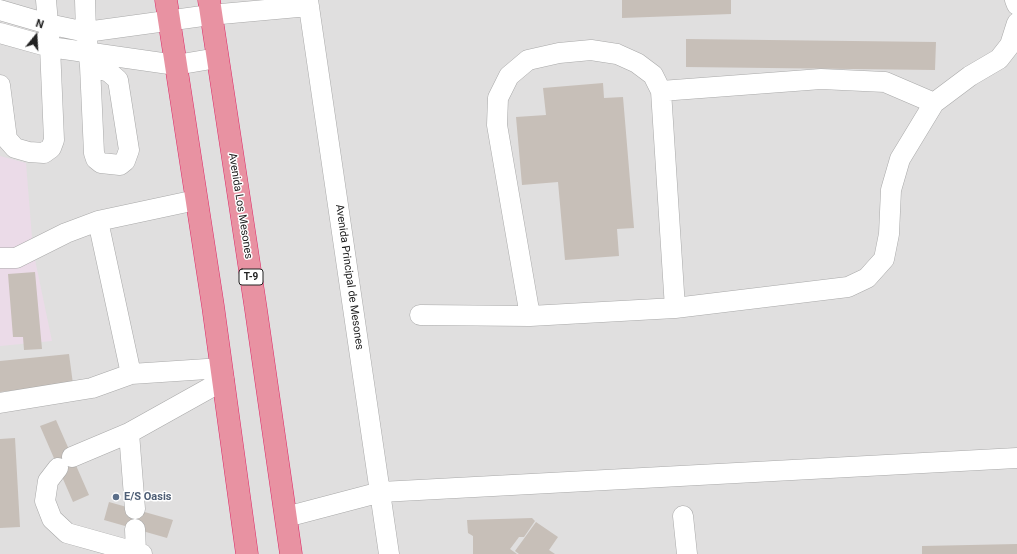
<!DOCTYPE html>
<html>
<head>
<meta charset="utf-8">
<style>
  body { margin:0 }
  #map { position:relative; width:1017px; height:554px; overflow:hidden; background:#f2efe9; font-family:Roboto,sans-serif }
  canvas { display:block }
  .north { position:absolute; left:16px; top:16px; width:40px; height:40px; -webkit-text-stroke:3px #fff; paint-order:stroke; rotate:18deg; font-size:11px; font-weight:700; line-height:16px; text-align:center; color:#222 }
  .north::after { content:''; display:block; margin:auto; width:14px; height:18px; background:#222; clip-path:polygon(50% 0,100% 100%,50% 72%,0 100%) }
</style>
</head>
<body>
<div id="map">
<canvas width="1017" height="554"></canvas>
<div class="north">N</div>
</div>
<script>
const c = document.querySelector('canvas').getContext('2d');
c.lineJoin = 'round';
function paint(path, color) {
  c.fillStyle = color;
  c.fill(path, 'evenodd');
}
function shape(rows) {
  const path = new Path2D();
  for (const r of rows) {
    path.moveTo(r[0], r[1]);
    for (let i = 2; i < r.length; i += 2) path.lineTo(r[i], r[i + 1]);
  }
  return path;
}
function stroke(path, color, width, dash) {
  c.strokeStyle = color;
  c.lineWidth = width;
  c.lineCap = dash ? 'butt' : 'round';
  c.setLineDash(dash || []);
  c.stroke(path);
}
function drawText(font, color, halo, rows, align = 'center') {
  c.font = font + ' Roboto,sans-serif';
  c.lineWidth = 3;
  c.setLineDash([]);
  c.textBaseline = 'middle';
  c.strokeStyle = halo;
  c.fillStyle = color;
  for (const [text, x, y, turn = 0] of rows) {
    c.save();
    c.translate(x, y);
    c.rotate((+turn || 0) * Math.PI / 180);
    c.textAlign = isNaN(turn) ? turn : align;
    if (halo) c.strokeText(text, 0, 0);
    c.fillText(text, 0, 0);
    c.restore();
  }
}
const residential = shape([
  [0,0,1017,0,1017,554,0,554]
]);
const industrial = shape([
  [0,156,26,163,33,250,52,341,0,346]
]);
const building = shape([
  [622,0,731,0,731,14,622,18],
  [686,39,936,42,935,70,686,67],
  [603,83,604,98,623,97,634,228,617,229,619,256,565,260,558,182,522,185,516,117,546,115,543,88],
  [35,272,42,349,24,350,23,337,13,337,8,274],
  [69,354,73,384,0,392,0,361],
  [56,420,89,495,73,502,40,426],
  [15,438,20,527,0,528,0,439],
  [109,502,173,520,167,538,104,520],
  [532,518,535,521,524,537,519,537,510,549,517,554,473,554,473,536,468,533,467,520],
  [536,522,558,537,549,550,555,554,519,554,515,551],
  [1017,544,1017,554,922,554,922,546]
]);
const minor = shape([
  [85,0,86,32,90,66,94,153,96,159,101,163,120,165,125,161,129,150,118,80,109,72,90,66],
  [308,0,389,554],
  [1015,0,1017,5],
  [0,10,48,24,86,32,210,15,309,6],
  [0,33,50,47,176,65,217,58],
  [0,85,7,139,15,148,29,152,44,153,51,148,54,140,50,47,46,0],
  [661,91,821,79,885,82,934,103],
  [98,221,131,374],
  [0,258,16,258,66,233,98,221,196,200],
  [420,315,530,316,675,308,848,287,867,278,884,259,889,234,891,190,900,159,934,103,970,76,999,59,1010,45,1017,23],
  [530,316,497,125,498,98,509,76,528,60,559,53,591,50,617,54,637,63,653,75,661,91,675,308],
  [0,403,92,388,131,374,222,368],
  [129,433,135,509],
  [72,457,129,433,224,380],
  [58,468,48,481,45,501,52,519,67,533,142,554],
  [683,516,687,554],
  [286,517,381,492,1017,458],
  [135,529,136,552]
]);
const highway = shape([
  [166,0,213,306,247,554],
  [209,0,256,310,291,554]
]);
const markers = [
  [116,497,4,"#5c6f8a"]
];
const shields = [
  [251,277,24]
];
const shieldNames = [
  ["T-9",251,277]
];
const streetNames = [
  ["Avenida Los Mesones",240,206,81],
  ["Avenida Principal de Mesones",349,277,82]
];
const serviceNames = [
  ["E/S Oasis",124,497]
];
paint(residential, '#e0dfdf');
paint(industrial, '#ebdbe8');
paint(building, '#c7bfb8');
stroke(minor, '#a9a9a9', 21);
stroke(highway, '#dc2a67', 23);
stroke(minor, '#fff', 20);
stroke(highway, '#e892a2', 22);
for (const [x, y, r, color] of markers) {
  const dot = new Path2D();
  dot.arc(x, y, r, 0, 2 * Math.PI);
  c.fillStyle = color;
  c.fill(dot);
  stroke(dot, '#fff', 1.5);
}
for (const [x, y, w] of shields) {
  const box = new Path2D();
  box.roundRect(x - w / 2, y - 8, w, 16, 3);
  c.fillStyle = '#fff';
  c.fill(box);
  stroke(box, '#222', 1);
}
drawText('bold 10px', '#222', null, shieldNames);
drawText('11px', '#222', '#fff', streetNames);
drawText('bold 11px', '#4e5e75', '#fff', serviceNames, 'left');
</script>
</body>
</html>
